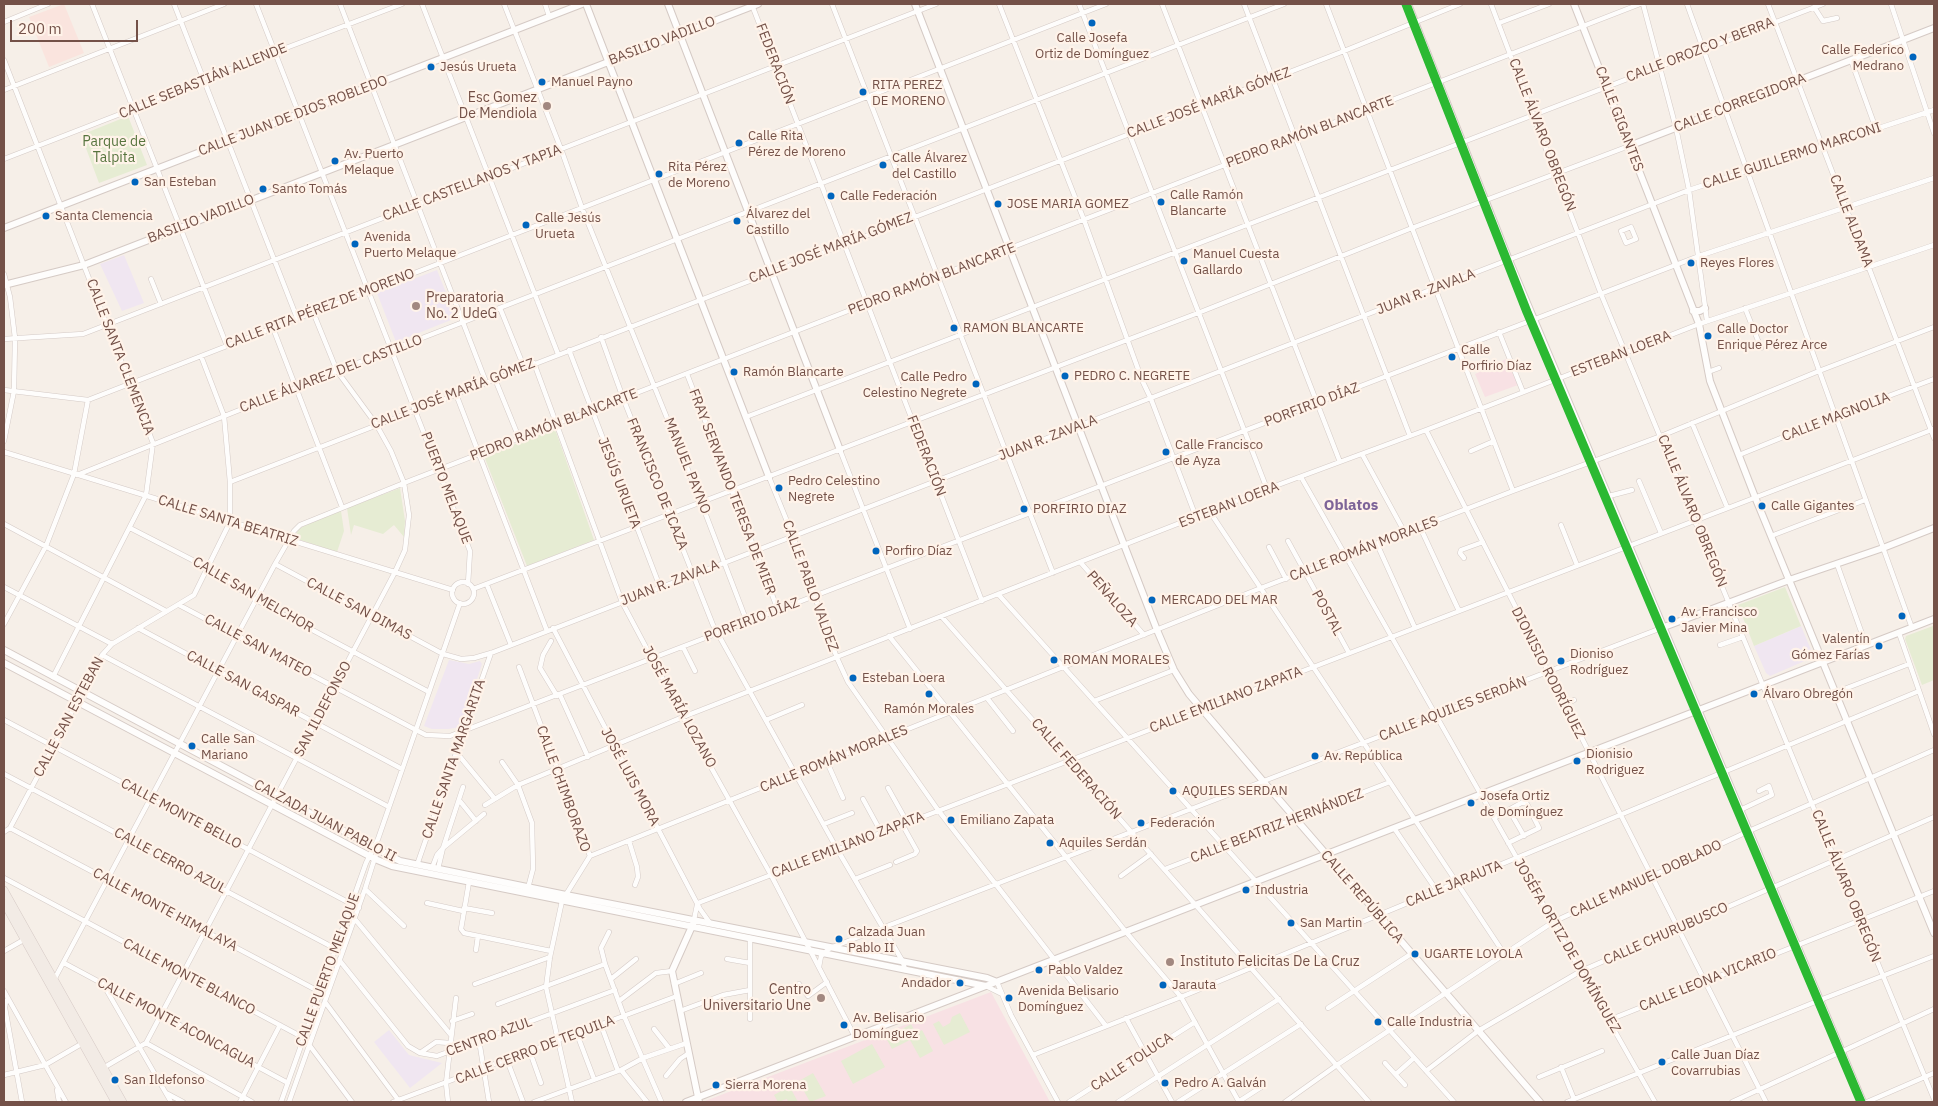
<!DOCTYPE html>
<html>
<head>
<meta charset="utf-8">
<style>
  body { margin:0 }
  #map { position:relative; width:1938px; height:1106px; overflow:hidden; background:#f6efe8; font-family:"IBM Plex Sans",sans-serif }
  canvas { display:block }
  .frame { position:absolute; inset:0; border:5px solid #745148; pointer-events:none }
  .scale { position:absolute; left:10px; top:20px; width:128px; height:22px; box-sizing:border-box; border:2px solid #745148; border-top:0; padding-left:6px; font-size:15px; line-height:18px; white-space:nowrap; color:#745148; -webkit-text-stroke:4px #fff3e9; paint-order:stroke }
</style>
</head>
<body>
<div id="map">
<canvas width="1938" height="1106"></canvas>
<div class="frame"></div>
<div class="scale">200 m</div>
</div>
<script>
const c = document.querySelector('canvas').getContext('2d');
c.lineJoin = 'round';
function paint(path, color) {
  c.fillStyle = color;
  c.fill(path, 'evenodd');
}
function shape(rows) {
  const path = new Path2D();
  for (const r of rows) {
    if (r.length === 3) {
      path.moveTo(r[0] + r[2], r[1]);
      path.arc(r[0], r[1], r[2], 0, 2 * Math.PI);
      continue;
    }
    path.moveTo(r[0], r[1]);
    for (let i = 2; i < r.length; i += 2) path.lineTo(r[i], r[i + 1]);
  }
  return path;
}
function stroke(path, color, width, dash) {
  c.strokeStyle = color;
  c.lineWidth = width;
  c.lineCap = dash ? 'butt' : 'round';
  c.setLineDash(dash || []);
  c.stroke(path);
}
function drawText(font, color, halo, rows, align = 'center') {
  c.font = font + ' "IBM Plex Sans",sans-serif';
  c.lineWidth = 4.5;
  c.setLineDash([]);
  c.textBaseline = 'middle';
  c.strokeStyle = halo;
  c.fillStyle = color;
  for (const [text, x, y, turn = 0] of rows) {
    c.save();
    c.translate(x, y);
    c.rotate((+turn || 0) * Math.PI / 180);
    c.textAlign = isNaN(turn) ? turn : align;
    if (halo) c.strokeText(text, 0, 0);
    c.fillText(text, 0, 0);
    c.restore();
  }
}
const commercial = shape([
  [64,4,84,53,49,67,29,17]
]);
const education = shape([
  [124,255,144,303,122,311,100,264],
  [437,270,456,318,396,342,377,293],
  [1801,626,1814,657,1770,676,1766,673,1754,646],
  [449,660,469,664,480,661,482,664,461,727,448,729,432,729,424,726],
  [389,1030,409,1055,442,1063,410,1088,374,1042]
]);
const medical = shape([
  [1506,359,1518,385,1485,397,1475,374],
  [991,992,1050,1102,705,1102,705,1101]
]);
const green = shape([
  [128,116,147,165,99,183,81,135],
  [555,429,594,540,527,566,484,456],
  [400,488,405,521,404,537,394,525,383,534,354,525,351,535,347,508],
  [341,511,344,531,337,552,294,538,299,529,307,524],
  [1785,587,1801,626,1754,646,1738,605],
  [1933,626,1934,680,1922,685,1905,639,1906,636],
  [960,1013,970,1032,944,1045,933,1024,939,1021,943,1027,950,1023,952,1017],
  [911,1024,916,1033,922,1030,933,1051,920,1058,910,1040,892,1049,886,1038],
  [872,1044,885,1067,853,1084,841,1061],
  [813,1073,826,1096,810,1102,800,1084,791,1089,798,1102,788,1102,787,1099,778,1102,774,1095]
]);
const street = shape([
  [92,4,227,346],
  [174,4,297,318],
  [256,4,470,551,468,584],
  [340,4,486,382],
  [422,4,558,354],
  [504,4,561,149,582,208,701,502,747,622],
  [545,4,549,16],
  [832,4,1053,573],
  [999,4,1084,220,1142,380,1151,399,1196,517],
  [1079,4,1267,489],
  [1162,4,1340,462],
  [1244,4,1410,436],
  [1326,4,1513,491],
  [1491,4,1601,294,1934,1099],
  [1643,4,1676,128,1689,190,1707,321],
  [1687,4,1912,628],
  [1768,4,1934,438],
  [1891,4,1934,133],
  [752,5,982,601],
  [1814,7,1823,21,1837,18],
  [4,22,48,4],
  [1499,23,1549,4],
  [4,60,153,443,146,495,53,677],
  [1851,60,1876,129],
  [4,90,224,4],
  [4,159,133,109,204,79,402,4],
  [1631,227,1636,239,1626,243,1621,231,1631,227],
  [4,274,10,297,15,338,14,391,4,441],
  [151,279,161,304],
  [500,308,524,367],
  [1745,308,1761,348],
  [273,328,342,507],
  [1499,332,1523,392],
  [601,337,623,398,713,625,837,849,903,962,905,970],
  [4,339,83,334,936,4],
  [569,350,660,587],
  [534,363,622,602,683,717,771,875,855,1037],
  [1708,372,1719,368],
  [687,374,778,610],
  [495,379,519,438],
  [4,390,88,400,1106,4],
  [456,394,547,631],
  [746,417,1823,4],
  [1692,423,1727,507],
  [1426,430,1766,1102],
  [840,450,910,629],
  [1471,451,1494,441],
  [4,452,453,590],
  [1362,454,1405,533],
  [1739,455,1835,416,1934,379],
  [77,475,337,371,1284,4],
  [769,477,793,536,837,658,848,682,938,810,1106,1026],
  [1301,477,1655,1102],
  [1639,481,1661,533],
  [230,482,1344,51,1460,4],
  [1609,496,1632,490],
  [1210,512,1505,955],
  [4,524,166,611],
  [1561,525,1577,565],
  [1420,527,1459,611],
  [130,528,208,568,256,600,429,692],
  [1771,536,1865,500],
  [1288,541,1349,653],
  [1377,544,1415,628],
  [1269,547,1286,579],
  [1464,558,1460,553,1461,550,1483,542],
  [1081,563,1144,635],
  [275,564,443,654,461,659,474,658,491,653,1689,190,1934,110],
  [1837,564,1866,645],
  [463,593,11],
  [487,585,511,645],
  [4,587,112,644],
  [473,589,1198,313,1412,228,1629,146],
  [998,594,1454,1102],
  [179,605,416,730,426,735,450,736,1699,256,1934,178],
  [942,617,1369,1102],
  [4,624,46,546,74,474,88,400],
  [138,628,402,769],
  [553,628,700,909,710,923],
  [1899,633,1934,734],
  [889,636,1126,932,1181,997,1239,1102],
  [551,641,543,655,540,668,557,696],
  [1720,645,1743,637],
  [683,647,695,671],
  [102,655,389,807],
  [519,667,590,856],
  [1834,693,1909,664],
  [560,695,588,757],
  [987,698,1013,731],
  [1094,701,1174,670],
  [1564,705,1574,700],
  [4,720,359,908],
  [766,720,802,705],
  [456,752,495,799],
  [502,762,518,785,532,823,533,869,528,888],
  [827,762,843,798],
  [4,774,336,949],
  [888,788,907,822],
  [863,799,881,832],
  [459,800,476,821],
  [485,805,518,785,683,717,1267,489,1426,430,1699,324,1934,245],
  [1509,810,1524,836],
  [1740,810,1772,795,1769,786,1759,791],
  [1494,818,1523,802,1527,804,1539,828,1508,843],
  [824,824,852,813],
  [10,828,320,992],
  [1394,828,1437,891],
  [4,832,10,828,102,655,112,644,194,595,230,522,230,482,224,416,201,356],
  [629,841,637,867,638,877,635,885],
  [590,856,1261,588,1513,491,1661,436,1819,371,1934,327],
  [896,862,915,854,917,851,902,824],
  [417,865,491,653],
  [432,868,437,855,443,848,484,814],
  [438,869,443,848,463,787],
  [1165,869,1390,782],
  [1121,876,1151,854],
  [4,878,304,1038,352,1102],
  [855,879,890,865],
  [469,882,461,929,464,933,551,951],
  [365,889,404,926],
  [427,903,463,911],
  [698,903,1934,429],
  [464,908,492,913],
  [349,912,451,1035],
  [694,920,697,905],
  [609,932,601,948,605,964,624,1016,661,1101],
  [750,938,750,1019],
  [476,950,478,936],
  [4,951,27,938],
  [727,959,750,963],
  [340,961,408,1046,420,1053,437,1056,615,990],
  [64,963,288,1083],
  [819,967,821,956,830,948,1664,627],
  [611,979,636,959],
  [54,980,275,564,294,531,300,525,404,483,1640,4],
  [997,982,1011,1015,1058,1102],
  [103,984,171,1102],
  [475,984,550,957],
  [674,984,701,973],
  [799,984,808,996,827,982],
  [986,986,1000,993],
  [4,991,66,1102],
  [8,999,6,1001,5,1008,22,1102],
  [619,1001,656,973,672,971],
  [325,1002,399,1101],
  [498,1004,605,964],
  [1328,1008,1411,954],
  [680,1011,723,995,750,990],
  [1126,1018,1172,1102],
  [1609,1020,1934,891],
  [452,1021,472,1014],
  [601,1025,618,1071],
  [654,1029,669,1048],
  [577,1034,594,1079],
  [479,1040,489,1102],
  [146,1043,252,1102],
  [530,1052,541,1083],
  [420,1053,436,1042,450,1043],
  [1033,1055,1181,997,1919,691],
  [507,1060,523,1102],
  [1385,1063,1405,1085],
  [1561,1067,1574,1099],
  [103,1068,146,1043,395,572,405,550,409,515,404,483,391,451,376,424,337,371,313,312],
  [621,1070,647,1102],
  [1426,1071,1478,1031,1581,971,1934,817],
  [1396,1074,1414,1058],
  [4,1075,45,1065,83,1043],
  [666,1076,680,1059,689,1053],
  [1539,1077,1602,1051],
  [57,1090,59,1102],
  [166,1093,183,1102],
  [240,1102,280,1025],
  [281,1102,366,863,378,839,460,603],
  [289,1102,365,889,378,848],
  [393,1102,677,996],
  [448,1102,446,1083,456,998],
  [534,1102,621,1070,643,1058,687,1043],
  [572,1102,546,987,550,957,562,901,590,856],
  [1069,1102,1195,1022],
  [1118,1102,1279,999],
  [1178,1102,1301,1024],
  [1238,1102,1263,1086],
  [1285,1102,1337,1065,1553,922,1749,831,1934,750],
  [1567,1102,1820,1000,1934,956],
  [1732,1102,1934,1009],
  [1867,1102,1934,1073]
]);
const secondary = shape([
  [586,4,769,477],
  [668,4,840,450],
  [915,4,1157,630,1174,670,1189,694,1263,781,1540,1102],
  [1408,4,1509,260,1863,1102],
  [1574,4,1699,324,1710,381,1755,497,1934,933],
  [1629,146,1934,28],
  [4,228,582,4],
  [4,285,84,265,758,4],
  [1693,311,1700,311,1705,308],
  [1664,627,1792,579,1883,548,1934,528],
  [4,650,400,861,566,895,987,978,997,982],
  [4,663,375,859,392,866,986,986],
  [693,924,672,971,699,1102],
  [686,1102,1934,619]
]);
const primary = shape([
  [4,890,123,1102],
  [4,903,115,1102]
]);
const rail1 = shape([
  [1406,4,1527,312,1861,1102]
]);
const markers = [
  [1092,23,4.5,"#0065bd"],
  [1913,57,4.5,"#0065bd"],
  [431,67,4.5,"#0065bd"],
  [542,82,4.5,"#0065bd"],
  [863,92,4.5,"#0065bd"],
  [547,106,5,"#a28880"],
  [739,143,4.5,"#0065bd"],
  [335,161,4.5,"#0065bd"],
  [883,165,4.5,"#0065bd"],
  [659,174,4.5,"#0065bd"],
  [135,182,4.5,"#0065bd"],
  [263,189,4.5,"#0065bd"],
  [831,196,4.5,"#0065bd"],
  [1161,202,4.5,"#0065bd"],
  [998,204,4.5,"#0065bd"],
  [46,216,4.5,"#0065bd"],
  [737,221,4.5,"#0065bd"],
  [526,225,4.5,"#0065bd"],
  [355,244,4.5,"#0065bd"],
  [1184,261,4.5,"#0065bd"],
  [1691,263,4.5,"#0065bd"],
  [416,306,5,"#a28880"],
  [954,328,4.5,"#0065bd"],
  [1708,336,4.5,"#0065bd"],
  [1452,357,4.5,"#0065bd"],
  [734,372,4.5,"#0065bd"],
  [1065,376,4.5,"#0065bd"],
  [976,384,4.5,"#0065bd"],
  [1166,452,4.5,"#0065bd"],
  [779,488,4.5,"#0065bd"],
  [1762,506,4.5,"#0065bd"],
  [1024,509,4.5,"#0065bd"],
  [876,551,4.5,"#0065bd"],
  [1152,600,4.5,"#0065bd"],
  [1902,616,4.5,"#0065bd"],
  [1672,619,4.5,"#0065bd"],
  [1879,646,4.5,"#0065bd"],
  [1054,660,4.5,"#0065bd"],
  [1561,661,4.5,"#0065bd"],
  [853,678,4.5,"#0065bd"],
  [929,694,4.5,"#0065bd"],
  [1754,694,4.5,"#0065bd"],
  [192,746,4.5,"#0065bd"],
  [1315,756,4.5,"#0065bd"],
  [1577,761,4.5,"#0065bd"],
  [1173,791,4.5,"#0065bd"],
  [1471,803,4.5,"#0065bd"],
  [951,820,4.5,"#0065bd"],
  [1141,823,4.5,"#0065bd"],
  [1050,843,4.5,"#0065bd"],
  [1246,890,4.5,"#0065bd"],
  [1291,923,4.5,"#0065bd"],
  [839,939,4.5,"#0065bd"],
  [1415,954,4.5,"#0065bd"],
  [1170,962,5,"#a28880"],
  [1039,970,4.5,"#0065bd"],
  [960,983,4.5,"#0065bd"],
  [1163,985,4.5,"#0065bd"],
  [821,998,5,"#a28880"],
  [1009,998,4.5,"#0065bd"],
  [1378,1022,4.5,"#0065bd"],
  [844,1025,4.5,"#0065bd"],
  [1662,1062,4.5,"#0065bd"],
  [115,1080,4.5,"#0065bd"],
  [1165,1083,4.5,"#0065bd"],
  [716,1085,4.5,"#0065bd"]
];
const busNames = [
  ["Calle Josefa",1092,38,"center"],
  ["Ortiz de Domínguez",1092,54,"center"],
  ["Calle Federico",1904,50,"right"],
  ["Medrano",1904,66,"right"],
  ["Jesús Urueta",440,67],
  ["Manuel Payno",551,82],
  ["RITA PEREZ",872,85],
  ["DE MORENO",872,101],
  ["Calle Rita",748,136],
  ["Pérez de Moreno",748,152],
  ["Av. Puerto",344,154],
  ["Melaque",344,170],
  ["Calle Álvarez",892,158],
  ["del Castillo",892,174],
  ["Rita Pérez",668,167],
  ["de Moreno",668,183],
  ["San Esteban",144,182],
  ["Santo Tomás",272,189],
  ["Calle Ramón",1170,195],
  ["Blancarte",1170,211],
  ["Calle Federación",840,196],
  ["JOSE MARIA GOMEZ",1007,204],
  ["Álvarez del",746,214],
  ["Castillo",746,230],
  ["Santa Clemencia",55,216],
  ["Calle Jesús",535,218],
  ["Urueta",535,234],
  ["Avenida",364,237],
  ["Puerto Melaque",364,253],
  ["Manuel Cuesta",1193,254],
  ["Gallardo",1193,270],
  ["Reyes Flores",1700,263],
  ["RAMON BLANCARTE",963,328],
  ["Calle Doctor",1717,329],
  ["Enrique Pérez Arce",1717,345],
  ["Calle",1461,350],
  ["Porfirio Díaz",1461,366],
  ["Ramón Blancarte",743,372],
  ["PEDRO C. NEGRETE",1074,376],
  ["Calle Pedro",967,377,"right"],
  ["Celestino Negrete",967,393,"right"],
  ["Calle Francisco",1175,445],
  ["de Ayza",1175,461],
  ["Pedro Celestino",788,481],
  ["Negrete",788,497],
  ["Calle Gigantes",1771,506],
  ["PORFIRIO DIAZ",1033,509],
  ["Porfiro Díaz",885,551],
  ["MERCADO DEL MAR",1161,600],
  ["Av. Francisco",1681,612],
  ["Javier Mina",1681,628],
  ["Valentín",1870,639,"right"],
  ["Gómez Farías",1870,655,"right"],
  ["Dioniso",1570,654],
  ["Rodríguez",1570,670],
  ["ROMAN MORALES",1063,660],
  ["Esteban Loera",862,678],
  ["Álvaro Obregón",1763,694],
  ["Ramón Morales",929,709,"center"],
  ["Calle San",201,739],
  ["Mariano",201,755],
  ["Dionisio",1586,754],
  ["Rodriguez",1586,770],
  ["Av. República",1324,756],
  ["AQUILES SERDAN",1182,791],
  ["Josefa Ortiz",1480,796],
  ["de Domínguez",1480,812],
  ["Emiliano Zapata",960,820],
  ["Federación",1150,823],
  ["Aquiles Serdán",1059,843],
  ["Industria",1255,890],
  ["San Martin",1300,923],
  ["Calzada Juan",848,932],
  ["Pablo II",848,948],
  ["UGARTE LOYOLA",1424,954],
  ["Pablo Valdez",1048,970],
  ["Andador",951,983,"right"],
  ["Jarauta",1172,985],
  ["Avenida Belisario",1018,991],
  ["Domínguez",1018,1007],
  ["Av. Belisario",853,1018],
  ["Domínguez",853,1034],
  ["Calle Industria",1387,1022],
  ["Calle Juan Díaz",1671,1055],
  ["Covarrubias",1671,1071],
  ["San Ildefonso",124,1080],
  ["Pedro A. Galván",1174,1083],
  ["Sierra Morena",725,1085]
];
const streetNames = [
  ["BASILIO VADILLO",662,41,-21],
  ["CALLE OROZCO Y BERRA",1700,50,-21],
  ["FEDERACIÓN",775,64,69],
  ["CALLE SEBASTIÁN ALLENDE",203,81,-22],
  ["CALLE JOSÉ MARÍA GÓMEZ",1209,103,-21],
  ["CALLE CORREGIDORA",1740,103,-21],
  ["CALLE JUAN DE DIOS ROBLEDO",293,116,-21],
  ["CALLE GIGANTES",1619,119,69],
  ["PEDRO RAMÓN BLANCARTE",1310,132,-21],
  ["CALLE ÁLVARO OBREGÓN",1542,135,69],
  ["CALLE GUILLERMO MARCONI",1792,156,-18],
  ["CALLE CASTELLANOS Y TAPIA",472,183,-21],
  ["BASILIO VADILLO",201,219,-21],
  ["CALLE ALDAMA",1851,221,69],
  ["CALLE JOSÉ MARÍA GÓMEZ",831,248,-21],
  ["PEDRO RAMÓN BLANCARTE",932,279,-21],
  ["JUAN R. ZAVALA",1426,292,-21],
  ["CALLE RITA PÉREZ DE MORENO",320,309,-21],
  ["ESTEBAN LOERA",1621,354,-21],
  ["CALLE SANTA CLEMENCIA",120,357,69],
  ["CALLE ÁLVAREZ DEL CASTILLO",331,374,-21],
  ["CALLE JOSÉ MARÍA GÓMEZ",453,394,-21],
  ["PORFIRIO DÍAZ",1312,405,-21],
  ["CALLE MAGNOLIA",1836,417,-21],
  ["PEDRO RAMÓN BLANCARTE",554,425,-21],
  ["JUAN R. ZAVALA",1048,438,-21],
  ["FEDERACIÓN",926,456,69],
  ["MANUEL PAYNO",687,466,68],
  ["JESÚS URUETA",619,483,69],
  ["FRANCISCO DE ICAZA",657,484,68],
  ["PUERTO MELAQUE",446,488,69],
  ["FRAY SERVANDO TERESA DE MIER",732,492,69],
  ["ESTEBAN LOERA",1229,505,-21],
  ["CALLE ÁLVARO OBREGÓN",1692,511,68],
  ["CALLE SANTA BEATRIZ",228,521,17],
  ["CALLE ROMÁN MORALES",1364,549,-21],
  ["JUAN R. ZAVALA",670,583,-21],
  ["CALLE PABLO VALDEZ",810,586,70],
  ["CALLE SAN MELCHOR",253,595,30],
  ["PEÑALOZA",1112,599,49],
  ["CALLE SAN DIMAS",359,609,28],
  ["POSTAL",1327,613,61],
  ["PORFIRIO DÍAZ",752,620,-21],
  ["CALLE SAN MATEO",258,646,28],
  ["DIONISIO RODRÍGUEZ",1548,673,63],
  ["CALLE SAN GASPAR",243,684,28],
  ["CALLE EMILIANO ZAPATA",1226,700,-21],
  ["JOSÉ MARÍA LOZANO",679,707,61],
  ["SAN ILDEFONSO",323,709,-62],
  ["CALLE AQUILES SERDÁN",1453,709,-21],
  ["CALLE SAN ESTEBAN",69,717,-62],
  ["CALLE SANTA MARGARITA",454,759,-71],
  ["CALLE ROMÁN MORALES",834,759,-22],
  ["CALLE FEDERACIÓN",1076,769,49],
  ["JOSÉ LUIS MORA",630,777,62],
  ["CALLE CHIMBORAZO",563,789,70],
  ["CALLE MONTE BELLO",181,814,28],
  ["CALZADA JUAN PABLO II",325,821,28],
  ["CALLE BEATRIZ HERNÁNDEZ",1277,826,-21],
  ["CALLE EMILIANO ZAPATA",848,845,-21],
  ["CALLE CERRO AZUL",170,861,28],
  ["CALLE MANUEL DOBLADO",1646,879,-25],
  ["CALLE JARAUTA",1454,884,-22],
  ["CALLE ÁLVARO OBREGÓN",1846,886,68],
  ["CALLE REPÚBLICA",1362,897,49],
  ["CALLE MONTE HIMALAYA",165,910,28],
  ["CALLE CHURUBUSCO",1666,934,-24],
  ["JOSÉFA ORTIZ DE DOMÍNGUEZ",1567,946,60],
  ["CALLE PUERTO MELAQUE",328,970,-70],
  ["CALLE MONTE BLANCO",189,977,28],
  ["CALLE LEONA VICARIO",1708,980,-22],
  ["CALLE MONTE ACONCAGUA",176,1023,28],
  ["CENTRO AZUL",489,1037,-20],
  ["CALLE CERRO DE TEQUILA",535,1050,-21],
  ["CALLE TOLUCA",1132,1062,-33]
];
const poiNames = [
  ["Esc Gomez",537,98],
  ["De Mendiola",537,114],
  ["Preparatoria",426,298,"left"],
  ["No. 2 UdeG",426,314,"left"],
  ["Instituto Felicitas De La Cruz",1180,962,"left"],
  ["Centro",811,990],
  ["Universitario Une",811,1006]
];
const parkNames = [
  ["Parque de",114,142],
  ["Talpita",114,158]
];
const neighbourhoodNames = [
  ["Oblatos",1351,506]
];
paint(commercial, '#fae4de');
paint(education, '#f0e6f1');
paint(medical, '#f8e1e4');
paint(green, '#e6ecd3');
stroke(street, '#d4cac6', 5.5);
stroke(secondary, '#d5cac5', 8);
stroke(primary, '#d5c9c5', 8);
stroke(street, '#fefdfc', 4.5);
stroke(secondary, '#fefdfc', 6);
stroke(primary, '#f2ebe5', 7);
stroke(rail1, '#2bb932', 9);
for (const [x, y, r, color] of markers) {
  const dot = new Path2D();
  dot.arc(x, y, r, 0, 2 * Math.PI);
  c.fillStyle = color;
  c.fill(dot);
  stroke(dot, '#fff3e9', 2);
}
drawText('13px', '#745148', '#fff3e9', busNames, 'left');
drawText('14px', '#745148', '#fff3e9', streetNames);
drawText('14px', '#745148', '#fff3e9', poiNames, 'right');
drawText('14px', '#57743e', '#fff3e9', parkNames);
drawText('bold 15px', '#7e6498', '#fff3e9', neighbourhoodNames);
</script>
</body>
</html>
